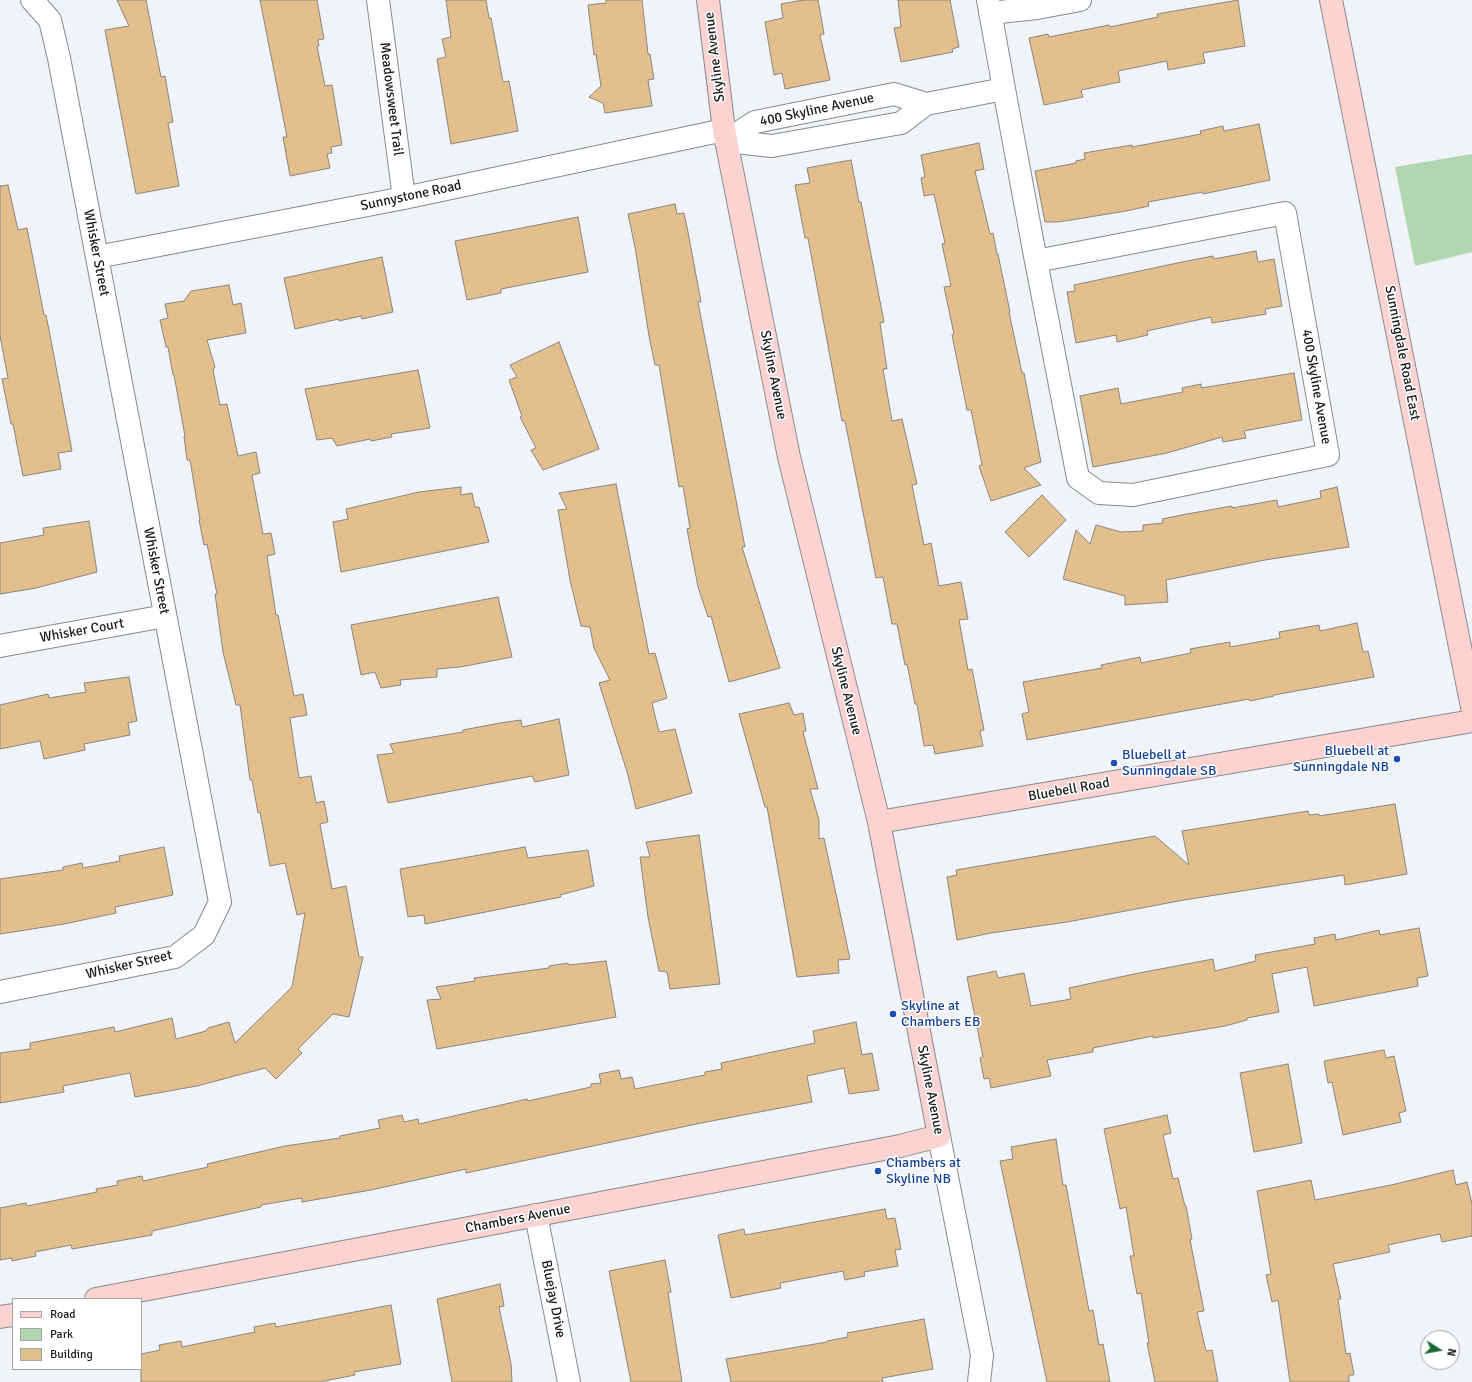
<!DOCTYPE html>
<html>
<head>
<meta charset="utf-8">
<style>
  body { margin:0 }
  #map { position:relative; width:1472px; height:1382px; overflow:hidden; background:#f0f4f8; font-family:Signika,sans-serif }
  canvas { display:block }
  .legend { position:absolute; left:12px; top:1298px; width:130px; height:72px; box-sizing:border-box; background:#fff; border:1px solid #a3a4a4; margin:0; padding:5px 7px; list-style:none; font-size:12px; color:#191b1c }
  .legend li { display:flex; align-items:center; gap:8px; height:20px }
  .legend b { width:20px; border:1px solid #a3a4a4 }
  .north { position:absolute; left:1420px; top:1330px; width:40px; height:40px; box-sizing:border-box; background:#fff; border:1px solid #a3a4a4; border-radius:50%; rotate:101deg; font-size:11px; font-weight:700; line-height:16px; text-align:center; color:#191b1c }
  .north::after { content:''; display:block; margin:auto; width:14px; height:18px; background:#1c6938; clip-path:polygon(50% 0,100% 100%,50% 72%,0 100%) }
</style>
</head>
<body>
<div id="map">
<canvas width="1472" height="1382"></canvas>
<ul class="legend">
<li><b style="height:5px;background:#fdd3d1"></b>Road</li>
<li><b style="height:11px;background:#b1d7b1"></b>Park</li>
<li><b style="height:11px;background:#e2bf8c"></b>Building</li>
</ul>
<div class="north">N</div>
</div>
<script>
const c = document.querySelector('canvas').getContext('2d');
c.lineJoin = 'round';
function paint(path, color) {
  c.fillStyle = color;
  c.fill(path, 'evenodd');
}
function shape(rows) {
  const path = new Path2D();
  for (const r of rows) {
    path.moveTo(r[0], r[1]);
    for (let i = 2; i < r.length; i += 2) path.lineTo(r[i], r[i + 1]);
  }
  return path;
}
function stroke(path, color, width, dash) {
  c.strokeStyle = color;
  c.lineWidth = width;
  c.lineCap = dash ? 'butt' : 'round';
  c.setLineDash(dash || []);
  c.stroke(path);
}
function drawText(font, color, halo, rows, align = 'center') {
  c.font = font + ' Signika,sans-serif';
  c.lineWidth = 3;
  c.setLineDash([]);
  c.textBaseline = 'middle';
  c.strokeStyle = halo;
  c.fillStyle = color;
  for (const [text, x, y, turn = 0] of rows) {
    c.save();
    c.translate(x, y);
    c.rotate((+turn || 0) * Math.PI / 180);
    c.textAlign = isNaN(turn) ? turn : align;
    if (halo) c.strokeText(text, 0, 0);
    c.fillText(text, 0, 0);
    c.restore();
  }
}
const green = shape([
  [1472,154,1472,252,1415,266,1395,167]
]);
const building = shape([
  [117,0,146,0,161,77,165,76,173,122,168,123,179,186,136,194,105,30,129,26,117,0],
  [260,0,317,0,324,39,318,40,319,46,317,46,325,86,332,85,342,145,331,147,332,153,327,154,330,168,290,176,283,137,287,137,260,0],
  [446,0,486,0,489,18,491,18,503,82,509,81,518,131,451,144,437,59,446,57,442,39,451,37,446,0],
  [606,0,642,0,648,54,650,54,654,79,648,80,652,106,605,113,603,103,589,97,601,86,596,54,594,55,588,5,606,3,606,0],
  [803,0,818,0,824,34,820,35,830,80,785,89,782,73,774,75,765,22,783,18,781,4,803,0],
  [898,0,950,0,959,47,952,49,953,52,901,62,894,28,901,27,898,0],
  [1238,0,1245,46,1203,53,1205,63,1168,70,1167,61,1118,71,1120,82,1081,90,1083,97,1044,105,1029,38,1048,34,1049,37,1109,25,1110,27,1158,17,1157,14,1238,0],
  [1259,124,1270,180,1203,194,1203,192,1148,202,1149,206,1126,211,1059,222,1045,222,1035,171,1076,163,1076,161,1085,159,1084,153,1132,145,1132,147,1201,134,1200,131,1223,126,1224,131,1259,124],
  [979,143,984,169,975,171,990,234,993,233,997,254,998,254,1010,312,1009,312,1022,373,1024,373,1041,462,1024,468,1041,485,991,501,979,466,982,465,971,410,967,410,952,335,954,334,944,287,951,286,942,244,945,243,934,194,924,196,921,178,925,177,921,155,979,143],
  [851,160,859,202,861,202,884,322,880,323,887,369,883,369,892,421,902,419,917,484,912,485,924,545,931,543,939,586,961,582,968,619,959,620,968,670,972,669,984,730,980,731,983,746,935,754,933,745,924,746,917,704,915,704,907,664,905,665,897,624,892,624,883,577,876,578,845,421,842,421,808,238,805,238,795,185,810,183,807,168,851,160],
  [8,185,18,230,27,228,44,315,46,315,50,335,72,451,58,453,61,469,23,476,13,424,11,424,2,379,8,378,0,336,0,186,8,185],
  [675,204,677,214,684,213,688,232,701,302,698,302,745,547,742,547,780,668,729,682,711,616,708,617,698,587,687,529,690,528,683,486,679,487,659,365,655,365,649,336,635,247,628,214,675,204],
  [578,217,588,272,501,289,501,293,467,300,455,241,578,217],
  [1256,251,1258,262,1274,259,1282,306,1265,309,1266,314,1212,323,1211,317,1147,331,1148,335,1117,342,1116,335,1076,343,1067,292,1075,291,1074,285,1182,262,1213,256,1214,259,1256,251],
  [382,257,393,312,362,319,361,316,339,321,339,319,295,329,284,278,382,257],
  [229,285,233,305,241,303,246,333,207,340,215,367,213,370,220,405,227,404,238,456,256,452,260,473,252,475,263,534,271,533,275,554,267,556,276,615,278,615,294,696,303,694,307,715,290,718,299,778,311,776,316,803,324,801,328,822,320,824,332,889,346,886,359,957,363,957,349,1017,333,1014,298,1049,302,1053,276,1079,265,1068,197,1086,135,1097,130,1073,63,1086,64,1092,0,1103,0,1053,30,1049,30,1043,114,1027,115,1032,172,1018,176,1039,206,1031,208,1028,229,1022,235,1043,292,987,305,913,297,915,285,863,270,866,260,812,258,813,252,780,250,780,240,705,236,705,223,652,215,594,217,594,207,544,204,545,199,520,200,520,190,460,187,460,184,436,185,436,174,375,173,375,168,347,166,347,160,320,168,318,165,304,184,301,191,291,229,285],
  [559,342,599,449,543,470,531,450,536,448,520,417,522,416,509,380,517,377,510,365,559,342],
  [418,370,430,428,391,434,392,437,371,441,370,439,337,446,332,438,317,440,305,389,418,370],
  [1294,373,1302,420,1244,431,1246,438,1223,442,1222,437,1167,453,1093,467,1080,396,1118,388,1121,404,1183,392,1182,388,1201,384,1201,388,1294,373],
  [616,484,649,654,655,653,667,698,652,703,659,732,675,729,692,793,636,809,628,775,599,683,610,680,594,648,590,627,581,626,570,580,558,510,567,509,559,493,616,484],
  [461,487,461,495,472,493,475,507,479,507,489,542,341,572,333,522,348,519,346,509,419,492,461,487],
  [1337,487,1349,547,1265,560,1166,580,1168,602,1125,605,1125,596,1063,579,1076,530,1090,544,1096,525,1121,532,1143,531,1143,525,1163,523,1162,519,1187,514,1232,506,1232,508,1277,500,1278,507,1321,498,1320,491,1337,487],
  [1042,495,1066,520,1029,557,1005,532,1042,495],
  [89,521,97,572,36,588,0,594,0,543,44,535,43,528,89,521],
  [498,597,512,657,460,667,437,669,437,677,400,680,401,685,381,688,375,672,361,675,351,625,498,597],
  [1357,623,1363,652,1368,651,1374,677,1274,695,1274,696,1250,701,1249,699,1027,740,1022,714,1029,712,1023,682,1102,668,1101,665,1140,657,1141,663,1191,653,1190,649,1230,642,1230,647,1280,638,1279,632,1319,625,1320,631,1357,623],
  [129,677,137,721,128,723,130,735,84,744,85,750,44,759,40,741,0,749,0,705,48,694,49,698,86,692,84,683,129,677],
  [789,703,794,715,803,713,806,731,803,732,818,789,810,789,819,820,819,839,824,838,850,959,838,960,839,973,797,977,767,807,765,807,739,714,789,703],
  [559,719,569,775,535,782,532,776,388,803,377,755,394,753,390,744,463,732,463,730,500,723,521,720,522,727,559,719],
  [1395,804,1407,874,1345,885,1344,875,1184,900,1067,922,991,933,957,940,947,877,957,875,956,870,1155,836,1189,865,1182,831,1308,811,1309,815,1319,814,1319,816,1395,804],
  [699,835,720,984,670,989,667,972,659,971,648,917,640,857,650,857,646,842,699,835],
  [164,847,173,895,115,907,116,913,64,924,0,934,0,879,63,870,63,867,82,863,83,868,120,861,119,856,164,847],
  [525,847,528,858,588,850,594,886,560,895,561,897,425,924,424,915,408,917,400,869,525,847],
  [1419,928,1428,976,1417,978,1418,986,1314,1006,1307,967,1272,974,1279,1012,1247,1018,1247,1020,1225,1026,1153,1038,1153,1036,1093,1048,1093,1052,1047,1060,1051,1076,991,1088,989,1078,984,1079,980,1058,983,1057,967,977,996,971,998,978,1024,973,1031,1006,1071,999,1069,988,1134,974,1213,959,1215,971,1256,961,1255,955,1315,944,1314,938,1335,934,1336,940,1379,930,1380,935,1419,928],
  [606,961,616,1017,437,1049,427,1000,441,999,436,987,475,981,474,978,549,968,549,966,568,963,569,965,606,961],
  [856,1022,862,1055,872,1053,879,1090,849,1094,844,1068,807,1076,812,1102,701,1123,466,1173,466,1169,371,1190,302,1202,302,1198,261,1205,261,1207,152,1231,152,1235,72,1249,71,1245,35,1252,36,1256,12,1261,12,1258,0,1260,0,1208,26,1203,27,1206,97,1192,96,1189,118,1185,117,1181,142,1176,143,1181,208,1167,207,1164,285,1146,340,1138,340,1136,380,1128,378,1120,402,1115,404,1122,418,1119,419,1124,527,1099,528,1101,591,1087,591,1084,601,1083,599,1074,619,1070,621,1079,632,1077,635,1089,705,1075,705,1072,722,1069,721,1063,815,1043,813,1031,856,1022],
  [1384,1050,1386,1058,1394,1056,1406,1111,1399,1113,1401,1122,1343,1135,1332,1082,1328,1083,1324,1061,1384,1050],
  [1288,1064,1302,1143,1254,1152,1240,1073,1288,1064],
  [1167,1115,1171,1133,1163,1135,1173,1179,1178,1178,1185,1206,1186,1206,1192,1239,1190,1240,1204,1311,1197,1312,1206,1351,1212,1350,1218,1382,1155,1382,1147,1343,1149,1343,1141,1293,1137,1294,1130,1256,1134,1256,1126,1207,1120,1209,1104,1129,1167,1115],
  [1056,1139,1063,1185,1066,1185,1089,1311,1093,1310,1099,1345,1103,1344,1110,1382,1047,1382,1000,1161,1013,1159,1011,1147,1056,1139],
  [1453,1170,1456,1185,1467,1182,1472,1204,1472,1236,1442,1242,1440,1234,1388,1245,1390,1252,1333,1264,1341,1299,1338,1299,1346,1354,1350,1353,1354,1375,1349,1375,1349,1382,1290,1382,1278,1300,1272,1302,1266,1275,1271,1274,1257,1191,1311,1180,1315,1200,1391,1185,1453,1170],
  [885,1209,887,1219,895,1218,901,1249,895,1250,898,1266,864,1272,865,1276,845,1280,843,1271,780,1283,781,1288,731,1298,718,1235,744,1229,745,1235,885,1209],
  [665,1260,671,1292,668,1293,682,1382,631,1382,609,1271,665,1260],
  [500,1284,504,1306,499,1307,511,1364,512,1382,452,1382,437,1299,500,1284],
  [391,1305,401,1364,354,1372,355,1375,319,1382,141,1382,141,1354,160,1350,159,1345,181,1341,182,1347,255,1332,254,1327,275,1323,276,1327,391,1305],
  [924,1319,933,1369,882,1378,883,1382,731,1382,726,1359,827,1342,827,1341,848,1337,847,1333,924,1319]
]);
const street = shape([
  [378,0,404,198],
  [988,0,1004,89,1036,261,1078,478,1099,493,1133,495,1328,455,1285,213,1036,261],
  [990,13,1037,8,1080,0],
  [726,141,772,146,901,123,926,104,1004,89],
  [726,141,755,122,894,94,926,104],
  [97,257,404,198,724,130],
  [0,646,165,616],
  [0,992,175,957,204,935,220,902,59,58,50,20,32,0],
  [939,1136,982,1355,979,1382],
  [536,1215,569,1382]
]);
const secondary = shape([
  [1331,0,1472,707],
  [879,822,1472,721],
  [96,1299,900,1146,939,1136,879,822,789,457,724,130,708,0],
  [0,1317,13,1315]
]);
const markers = [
  [1397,759,4,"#1a4fb4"],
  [1114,763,4,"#1a4fb4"],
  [893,1014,4,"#1a4fb4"],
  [878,1171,4,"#1a4fb4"]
];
const streetNames = [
  ["Skyline Avenue",715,57,-97],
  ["Meadowsweet Trail",391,99,83],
  ["400 Skyline Avenue",817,110,-12],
  ["Sunnystone Road",411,196,-12],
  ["Whisker Street",96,253,79],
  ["Sunningdale Road East",1402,353,79],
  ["Skyline Avenue",773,375,79],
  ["400 Skyline Avenue",1316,387,80],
  ["Whisker Street",156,571,79],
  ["Whisker Court",82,631,-10],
  ["Skyline Avenue",846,691,76],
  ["Bluebell Road",1069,790,-10],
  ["Whisker Street",129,965,-13],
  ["Skyline Avenue",930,1090,79],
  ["Chambers Avenue",518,1219,-11],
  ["Bluejay Drive",553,1299,79]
];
const transitNames = [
  ["Bluebell at",1389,751,"right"],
  ["Sunningdale NB",1389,767,"right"],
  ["Bluebell at",1122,755],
  ["Sunningdale SB",1122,771],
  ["Skyline at",901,1006],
  ["Chambers EB",901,1022],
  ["Chambers at",886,1163],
  ["Skyline NB",886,1179]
];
paint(green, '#b1d7b1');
paint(building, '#e2bf8c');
stroke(building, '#888582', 1);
stroke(street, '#868a8d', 24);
stroke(secondary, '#868a8d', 24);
stroke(street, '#fff', 22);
stroke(secondary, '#fdd3d1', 22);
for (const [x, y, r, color] of markers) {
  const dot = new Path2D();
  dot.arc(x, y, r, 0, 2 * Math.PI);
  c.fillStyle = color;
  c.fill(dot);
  stroke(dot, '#fff', 1.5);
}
drawText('14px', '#191b1c', '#fff', streetNames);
drawText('14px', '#164399', '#fff', transitNames, 'left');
</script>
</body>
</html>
